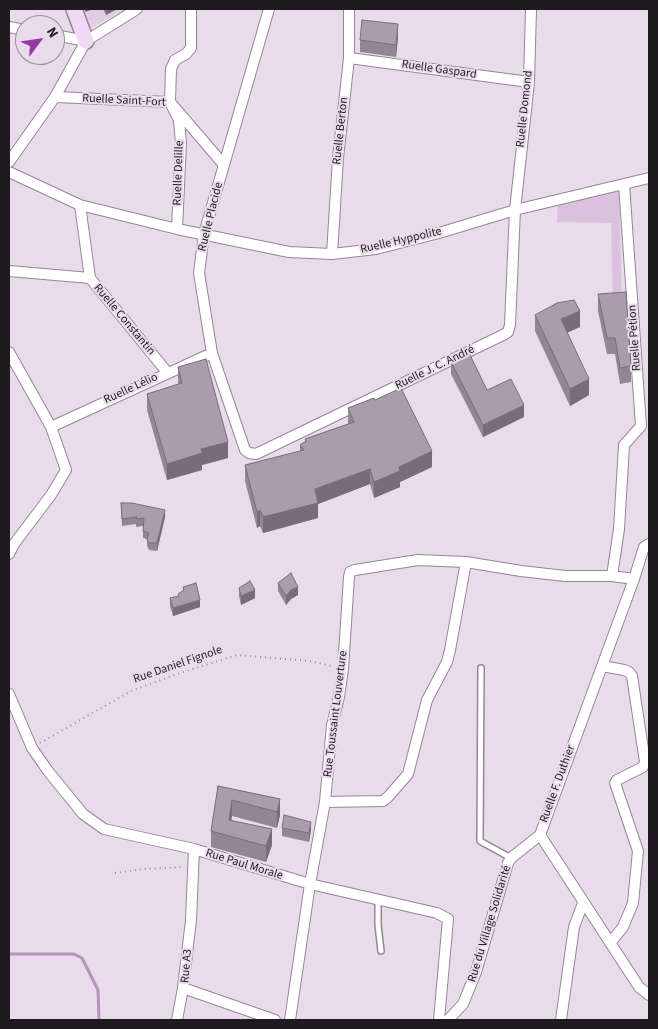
<!DOCTYPE html>
<html>
<head>
<meta charset="utf-8">
<style>
  body { margin:0 }
  #map { position:relative; width:658px; height:1029px; overflow:hidden; background:#eadbec; font-family:"Source Sans 3",sans-serif }
  canvas { display:block }
  .frame { position:absolute; inset:0; border:10px solid #1f1a20; pointer-events:none }
  .north { position:absolute; left:15px; top:15px; width:50px; height:50px; box-sizing:border-box; background:#eadbec; border:1px solid #998e9a; border-radius:50%; rotate:59deg; font-size:14px; font-weight:700; line-height:20px; text-align:center; color:#1f1a20 }
  .north::after { content:''; display:block; margin:auto; width:18px; height:22px; background:#9438a2; clip-path:polygon(50% 0,100% 100%,50% 72%,0 100%) }
</style>
</head>
<body>
<div id="map">
<canvas width="658" height="1029"></canvas>
<div class="frame"></div>
<div class="north">N</div>
</div>
<script>
const c = document.querySelector('canvas').getContext('2d');
c.lineJoin = 'round';
function paint(path, color) {
  c.fillStyle = color;
  c.fill(path, 'evenodd');
}
function shape(rows) {
  const path = new Path2D();
  for (const r of rows) {
    path.moveTo(r[0], r[1]);
    for (let i = 2; i < r.length; i += 2) path.lineTo(r[i], r[i + 1]);
  }
  return path;
}
function stroke(path, color, width, dash) {
  c.strokeStyle = color;
  c.lineWidth = width;
  c.lineCap = dash ? 'butt' : 'round';
  c.setLineDash(dash || []);
  c.stroke(path);
}
function drawText(font, color, halo, rows, align = 'center') {
  c.font = font + ' "Source Sans 3",sans-serif';
  c.lineWidth = 4;
  c.setLineDash([]);
  c.textBaseline = 'middle';
  c.strokeStyle = halo;
  c.fillStyle = color;
  for (const [text, x, y, turn = 0] of rows) {
    c.save();
    c.translate(x, y);
    c.rotate((+turn || 0) * Math.PI / 180);
    c.textAlign = isNaN(turn) ? turn : align;
    if (halo) c.strokeText(text, 0, 0);
    c.fillText(text, 0, 0);
    c.restore();
  }
}
const built = shape([
  [78,9,126,9,86,30]
]);
const green = shape([
  [619,189,622,304,613,307,611,223,557,222,558,203]
]);
const stream = shape([
  [9,954,74,954,82,958,98,990,99,1020]
]);
const path = shape([
  [40,743,131,691,177,674,237,655,309,661,332,666],
  [115,873,143,869,184,867]
]);
const lane = shape([
  [481,668,480,841,511,858],
  [378,900,378,925,381,951]
]);
const street = shape([
  [269,9,204,234,199,273,212,353,245,450,249,453,256,454,503,335,508,332,510,325,515,210,529,82,531,9],
  [9,27,25,30],
  [55,35,86,41],
  [349,58,529,82],
  [55,97,170,102,224,165],
  [9,162,55,97,86,41,137,9],
  [9,172,80,205,177,229,289,252,332,254,376,249,439,233,515,210,649,178],
  [80,205,90,278,167,372],
  [177,229,181,143,179,120,170,102,171,69,175,60,186,54,191,48,191,9],
  [332,254,338,158,349,58,349,9],
  [9,271,90,278],
  [9,352,51,427,66,470,51,495,14,544,9,554],
  [51,427,212,353],
  [649,544,644,547,634,579,540,835,639,987,649,995],
  [612,576,619,529,624,445,641,426,624,184],
  [602,666,624,670,629,672,632,676,645,762,643,767,617,780,615,783,638,851,633,903,623,927,610,943],
  [9,694,32,748,48,771,83,814,104,829,194,849,310,884,437,913,448,919,439,1020],
  [325,802,383,801,388,797,408,774,427,700,447,662,450,650,466,562],
  [194,849,191,920,183,988,275,1020],
  [177,1020,183,988],
  [290,1020,310,884,325,802,332,725,339,697,343,669,349,577,350,572,355,570,418,560,466,562,521,571,565,576,612,576,634,579],
  [448,1020,463,1004,476,972,508,863,511,858,540,835],
  [561,1020,574,927,583,903]
]);
const secondary = shape([
  [74,9,86,41]
]);
const wall = shape([
  [103,9,117,9,106,15],
  [398,37,396,57,360,52,360,40],
  [598,294,631,366,631,382,620,384,615,354,607,354,598,311],
  [535,315,580,327,567,333,589,395,570,406,535,331],
  [451,362,487,390,524,417,483,437,451,374],
  [178,367,228,458,202,465,202,470,167,480,147,410,147,394,178,384],
  [375,400,432,467,400,482,400,487,374,498,370,484,318,504,318,518,263,533,260,526,257,528,245,481,245,465,300,451,300,445,305,442,305,439,348,424,348,408],
  [121,503,165,517,157,551,149,550,147,546,147,539,143,538,143,526,136,527,136,524,122,526],
  [278,583,298,595,291,599,286,605,278,591],
  [183,587,200,607,173,616,170,606,170,598,178,596,183,591],
  [239,588,255,598,241,605,239,596],
  [218,786,280,799,280,815,277,828,232,816,231,820,272,845,266,862,211,847,211,831],
  [282,828,311,830,309,842,282,836]
]);
const shadedWall = shape([
  [85,9,94,9,85,12],
  [106,9,117,9,106,15],
  [398,24,398,37,396,57,396,45],
  [580,311,580,327,561,335,561,319],
  [589,379,589,395,570,406,570,389],
  [524,405,524,417,483,437,483,425],
  [228,442,228,458,202,465,202,470,167,480,167,464,201,449],
  [432,451,432,467,400,482,400,487,374,498,374,482,399,467],
  [370,469,370,484,318,504,318,518,263,533,263,517,315,489],
  [165,510,165,517,157,551,157,543],
  [260,510,260,526,257,528,257,512],
  [298,587,298,595,291,599,286,605,286,596,291,590],
  [255,590,255,598,241,605,241,596],
  [200,600,200,607,173,616,173,608],
  [280,799,280,815,277,828,277,812],
  [232,800,232,816,229,836,229,820],
  [311,822,311,830,309,842,309,833],
  [272,829,272,845,266,862,266,846]
]);
const building = shape([
  [362,20,398,24,396,45,360,40,362,20],
  [626,292,631,366,620,368,615,338,607,338,598,294,626,292],
  [574,300,580,311,561,319,589,379,570,389,535,315,557,303,574,300],
  [469,353,487,390,511,379,524,405,483,425,451,362,469,353],
  [206,359,228,442,201,449,202,453,167,464,147,394,182,383,178,367,206,359],
  [401,388,432,451,399,467,400,471,374,482,370,469,315,489,318,503,263,517,260,510,257,512,245,465,304,450,300,445,306,441,305,439,354,422,348,408,374,398,375,400,401,388],
  [121,503,132,503,165,510,157,543,149,543,147,539,149,533,143,531,144,518,136,519,137,517,122,519,121,503],
  [291,573,298,587,291,590,286,596,278,583,291,573],
  [250,581,255,590,241,596,239,588,250,581],
  [196,583,200,600,173,608,170,598,179,596,178,594,184,590,183,587,196,583],
  [218,786,280,799,277,812,232,800,229,820,272,829,266,846,211,831,218,786],
  [284,815,311,822,309,833,282,828,284,815]
]);
const streetNames = [
  ["Ruelle Gaspard",439,70,8],
  ["Ruelle Saint-Fort",124,101,3],
  ["Ruelle Domond",525,109,-84],
  ["Ruelle Berton",341,131,-84],
  ["Ruelle Delille",179,173,-88],
  ["Ruelle Placide",211,217,-76],
  ["Ruelle Hyppolite",401,241,-13],
  ["Ruelle Constantin",124,320,50],
  ["Ruelle Pétion",635,338,-94],
  ["Ruelle J. C. André",435,368,-26],
  ["Ruelle Lélio",131,389,-25],
  ["Rue Daniel Fignole",178,665,-19],
  ["Rue Toussaint Louverture",336,714,-83],
  ["Ruelle F. Duthier",558,784,-70],
  ["Rue Paul Morale",244,865,17],
  ["Rue du Village Solidarité",490,924,-73],
  ["Rue A3",187,966,-85]
];
paint(built, '#e1cde3');
paint(green, '#dac1dd');
stroke(stream, '#b492b9', 3);
stroke(lane, '#948695', 8);
stroke(street, '#948695', 12);
stroke(secondary, '#948695', 18);
stroke(path, '#968b97', 2, [1, 4]);
stroke(lane, '#fff', 5);
stroke(street, '#fff', 10);
stroke(secondary, '#f1d8f5', 15);
paint(wall, '#928694');
paint(shadedWall, '#776d78');
paint(building, '#aa9cac');
stroke(building, '#776d78', 1);
drawText('12px', '#1f1a20', '#eadbec', streetNames);
</script>
</body>
</html>
